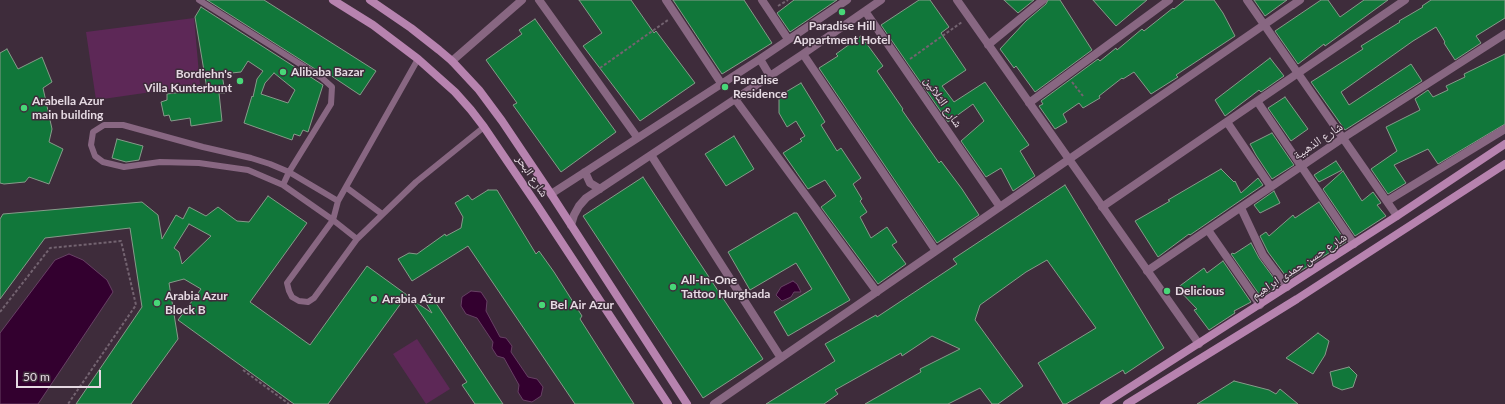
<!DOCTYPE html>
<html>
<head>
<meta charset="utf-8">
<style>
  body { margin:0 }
  #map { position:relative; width:1505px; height:404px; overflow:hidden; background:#3e2c3b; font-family:Lato,sans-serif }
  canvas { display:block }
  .scale { position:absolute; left:16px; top:370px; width:85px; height:18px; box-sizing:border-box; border:2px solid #e5d9e2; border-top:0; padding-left:5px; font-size:12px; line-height:14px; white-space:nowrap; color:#e5d9e2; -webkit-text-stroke:3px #3e2c3b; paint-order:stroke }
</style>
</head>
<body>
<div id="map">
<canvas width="1505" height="404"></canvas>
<div class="scale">50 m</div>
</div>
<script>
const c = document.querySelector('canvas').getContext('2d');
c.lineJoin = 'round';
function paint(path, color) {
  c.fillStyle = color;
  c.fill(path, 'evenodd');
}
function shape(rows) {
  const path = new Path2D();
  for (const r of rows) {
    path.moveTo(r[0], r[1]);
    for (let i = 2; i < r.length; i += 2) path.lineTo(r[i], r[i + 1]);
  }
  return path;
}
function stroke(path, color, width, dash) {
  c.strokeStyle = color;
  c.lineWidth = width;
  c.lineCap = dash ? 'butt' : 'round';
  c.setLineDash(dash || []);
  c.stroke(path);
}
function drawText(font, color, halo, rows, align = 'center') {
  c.font = font + ' Lato,"Noto Naskh Arabic",sans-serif';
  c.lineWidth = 3;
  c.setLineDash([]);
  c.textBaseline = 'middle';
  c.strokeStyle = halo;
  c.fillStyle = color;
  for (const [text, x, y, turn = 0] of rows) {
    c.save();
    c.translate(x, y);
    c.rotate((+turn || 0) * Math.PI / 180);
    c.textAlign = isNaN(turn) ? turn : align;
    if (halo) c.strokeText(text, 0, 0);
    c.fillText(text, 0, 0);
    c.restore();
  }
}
const green = shape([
  [194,18,200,85,96,100,86,32],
  [417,339,450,389,426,404,393,354]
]);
const water = shape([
  [69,254,83,260,107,280,113,292,38,404,0,404,0,333,55,260,69,254],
  [793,281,797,284,801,292,794,292,791,297,782,301,776,295,781,287,793,281],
  [471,291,481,292,487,301,486,311,500,337,506,338,512,346,511,352,528,377,537,379,543,387,541,396,532,402,523,400,518,392,519,385,504,358,497,356,492,348,493,342,477,318,466,314,461,306,462,297,471,291]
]);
const building = shape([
  [207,0,264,0,376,71,360,95,327,73,326,76,207,0],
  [579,0,631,0,654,33,656,31,695,83,640,121,583,46,602,33,579,0],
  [673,0,744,0,772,43,722,74,673,0],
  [794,0,837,0,790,32,777,13,794,0],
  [919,0,930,0,949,27,941,33,966,70,942,86,954,102,985,82,1029,145,1020,151,1035,176,1013,191,1001,168,986,177,961,141,984,121,973,104,948,122,881,25,919,0],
  [1004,0,1034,0,1018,13,1004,0],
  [1048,0,1060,0,1092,50,1035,92,1016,66,1014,68,1000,49,1026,21,1046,4,1048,0],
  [1093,0,1147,0,1116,26,1093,0],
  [1185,0,1214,0,1223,13,1235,36,1176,75,1178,77,1151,94,1134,72,1123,79,1122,78,1099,96,1100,98,1083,108,1079,103,1063,114,1067,122,1055,129,1039,106,1043,104,1041,101,1098,59,1100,61,1116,48,1117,50,1142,29,1144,31,1173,8,1174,9,1185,0],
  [1254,0,1287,0,1265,16,1254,0],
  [1321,0,1328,0,1340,17,1364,0,1388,0,1325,46,1324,44,1298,64,1275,31,1321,0],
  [1431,0,1505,0,1505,18,1476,36,1481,43,1455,60,1444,43,1445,42,1436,27,1413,41,1341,92,1349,105,1411,64,1422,81,1345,130,1311,82,1363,49,1361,46,1400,22,1399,21,1423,7,1422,6,1431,0],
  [201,7,323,85,308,132,303,130,300,136,294,134,292,140,244,123,252,96,253,97,257,79,263,71,248,61,241,72,222,74,225,93,219,93,222,121,191,126,190,118,171,121,169,115,164,116,161,102,167,100,167,94,207,89,195,17,201,7],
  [274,73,295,90,288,103,261,94,265,83,274,73],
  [535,19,616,132,561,172,513,105,517,103,486,60,522,34,519,30,535,19],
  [861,36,883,66,877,71,903,109,902,110,939,163,941,161,962,189,979,215,937,243,819,68,838,56,836,54,861,36],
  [7,49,18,69,42,57,52,82,43,88,52,129,49,142,63,149,49,184,29,177,25,182,4,184,0,183,0,53,7,49],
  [1505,54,1505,124,1438,164,1428,149,1394,165,1406,183,1388,194,1371,169,1397,151,1386,127,1420,110,1415,99,1428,90,1433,97,1448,90,1446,86,1465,77,1464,74,1505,54],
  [1270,58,1284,76,1261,92,1259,90,1225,116,1215,100,1270,58],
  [801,83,825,122,821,125,837,151,841,148,861,178,853,184,862,199,860,201,867,212,860,217,871,238,887,227,897,242,892,245,906,264,878,284,821,207,836,196,825,180,808,189,783,153,802,141,800,139,805,136,796,121,787,127,779,113,779,96,801,83],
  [1285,97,1308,129,1291,141,1268,108,1285,97],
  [1272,133,1294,165,1272,179,1256,155,1250,144,1272,133],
  [734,136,754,169,726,186,705,154,734,136],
  [117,139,143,146,139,160,126,162,112,158,117,139],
  [1336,161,1342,170,1319,182,1314,175,1336,161],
  [1221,169,1234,182,1235,181,1241,193,1258,178,1263,185,1190,235,1189,234,1158,257,1135,221,1170,201,1168,200,1221,169],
  [1343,171,1362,201,1373,192,1381,203,1377,205,1386,216,1355,236,1323,189,1343,171],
  [643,177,763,359,703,398,583,216,643,177],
  [1065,185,1164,348,1125,374,1123,370,1066,404,1063,404,1038,363,1096,328,1047,260,1026,272,980,305,975,320,1023,386,998,404,992,404,980,388,948,404,865,404,921,372,920,369,960,349,932,336,902,356,901,353,835,390,838,394,824,404,766,404,835,361,825,344,876,315,877,317,957,264,953,259,1065,185],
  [488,190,497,190,536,254,539,251,554,272,582,316,580,319,634,404,575,404,468,246,412,281,398,259,409,253,417,254,445,234,446,236,461,228,463,217,455,203,468,195,472,200,488,190],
  [1274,191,1280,203,1260,213,1254,205,1274,191],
  [268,196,307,223,250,302,310,345,367,266,407,295,328,404,294,404,178,320,201,289,184,279,169,283,178,339,131,404,76,404,142,307,130,228,45,238,0,299,0,219,3,214,142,202,158,215,162,239,176,215,183,219,189,207,206,216,218,207,237,221,249,222,268,196],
  [189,224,211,236,182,264,179,252,174,248,189,224],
  [1319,202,1346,242,1288,279,1268,252,1260,236,1266,232,1269,236,1293,215,1295,218,1319,202],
  [794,213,797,213,850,300,788,336,774,312,812,289,796,263,750,290,728,252,794,213],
  [1251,243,1259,258,1279,285,1261,297,1231,254,1233,253,1234,254,1251,243],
  [1223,261,1251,302,1234,311,1235,313,1209,330,1194,310,1197,309,1177,288,1204,268,1207,273,1223,261],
  [430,294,503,404,475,404,462,385,467,382,411,299,432,313,423,298,430,294],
  [1318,333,1329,341,1325,355,1313,374,1286,358,1318,333],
  [1349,367,1357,375,1353,387,1342,390,1333,386,1330,372,1349,367],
  [1234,381,1269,390,1276,394,1280,389,1298,404,1197,404,1234,381]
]);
const path = shape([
  [778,6,788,0],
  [910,59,962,22],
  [600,68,668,20],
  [1072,82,1083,96],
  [0,312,50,248,121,241,136,305,68,404],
  [243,370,289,404]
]);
const service = shape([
  [199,0,322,78,332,87,331,104,289,172,283,185],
  [418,59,338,201,333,220,287,283,289,291,292,297,299,301,308,302,314,298,357,239,416,182,484,127],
  [347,188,382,214],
  [338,201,289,172,270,164,251,158,203,147,123,125,104,125,93,132,91,145,95,156,103,162,124,167,160,162,199,163,248,170,283,185,333,220,357,239]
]);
const minor = shape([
  [539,0,637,137],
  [666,0,721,83],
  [762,0,788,39],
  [957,0,1199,344],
  [1247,0,1397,216],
  [865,11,1000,207],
  [988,45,1043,0],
  [803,54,936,251],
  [760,59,770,76],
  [452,61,522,0],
  [735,99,877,292],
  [1257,101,1354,244],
  [1029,103,1169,0],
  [1227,122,1271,187],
  [651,155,781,358],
  [585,172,590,183,600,189],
  [551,194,760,59,847,0],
  [1387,201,1505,129],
  [1102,207,1405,0],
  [1241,208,1263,255,1287,287],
  [571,225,574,215,579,206,586,198,803,54,881,0],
  [1208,230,1260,305],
  [1147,271,1343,138,1505,34],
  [714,404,1300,0]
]);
const secondary = shape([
  [333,0,373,25,418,59,455,92,471,110,484,127,537,205,668,404],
  [370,0,411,28,439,50,452,61,479,90,502,121,551,194,687,404],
  [1104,404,1397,216,1505,144],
  [1127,404,1297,299,1505,164]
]);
const markers = [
  [842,12,4,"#48d778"],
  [283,72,4,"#48d778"],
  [240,81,4,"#48d778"],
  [725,87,4,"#48d778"],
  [24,108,4,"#48d778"],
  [673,287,4,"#48d778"],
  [1167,291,4,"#48d778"],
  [374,299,4,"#48d778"],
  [157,303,4,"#48d778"],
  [542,305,4,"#48d778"]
];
const poiNames = [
  ["Paradise Hill",842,26,"center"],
  ["Appartment Hotel",842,40,"center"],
  ["Alibaba Bazar",291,72],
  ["Bordiehn's",232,74,"right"],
  ["Villa Kunterbunt",232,88,"right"],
  ["Paradise",733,80],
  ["Residence",733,94],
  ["Arabella Azur",32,101],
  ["main building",32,115],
  ["All-In-One",681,280],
  ["Tattoo Hurghada",681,294],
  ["Delicious",1175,291],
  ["Arabia Azur",165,296],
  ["Block B",165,310],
  ["Arabia Azur",382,299],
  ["Bel Air Azur",550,305]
];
const streetNames = [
  ["شارع الثلاثين",943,102,56],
  ["شارع الذهبية",1318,141,-34],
  ["شارع البحر",532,176,56],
  ["شارع حسن حمدى ابراهيم",1299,266,-33]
];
paint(green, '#5d2857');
paint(water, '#33002f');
stroke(water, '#684165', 1);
paint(building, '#11773a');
stroke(building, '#869b8a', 1);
stroke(path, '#736370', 2, [3, 2]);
stroke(service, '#886782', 6);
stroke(minor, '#886782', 8);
stroke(secondary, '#b783af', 8);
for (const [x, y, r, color] of markers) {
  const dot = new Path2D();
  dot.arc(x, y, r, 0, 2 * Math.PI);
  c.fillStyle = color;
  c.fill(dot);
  stroke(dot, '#3e2c3b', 1.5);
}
drawText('bold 12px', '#e5d9e2', '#3e2c3b', poiNames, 'left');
drawText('12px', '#e5d9e2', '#3e2c3b', streetNames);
</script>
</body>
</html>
